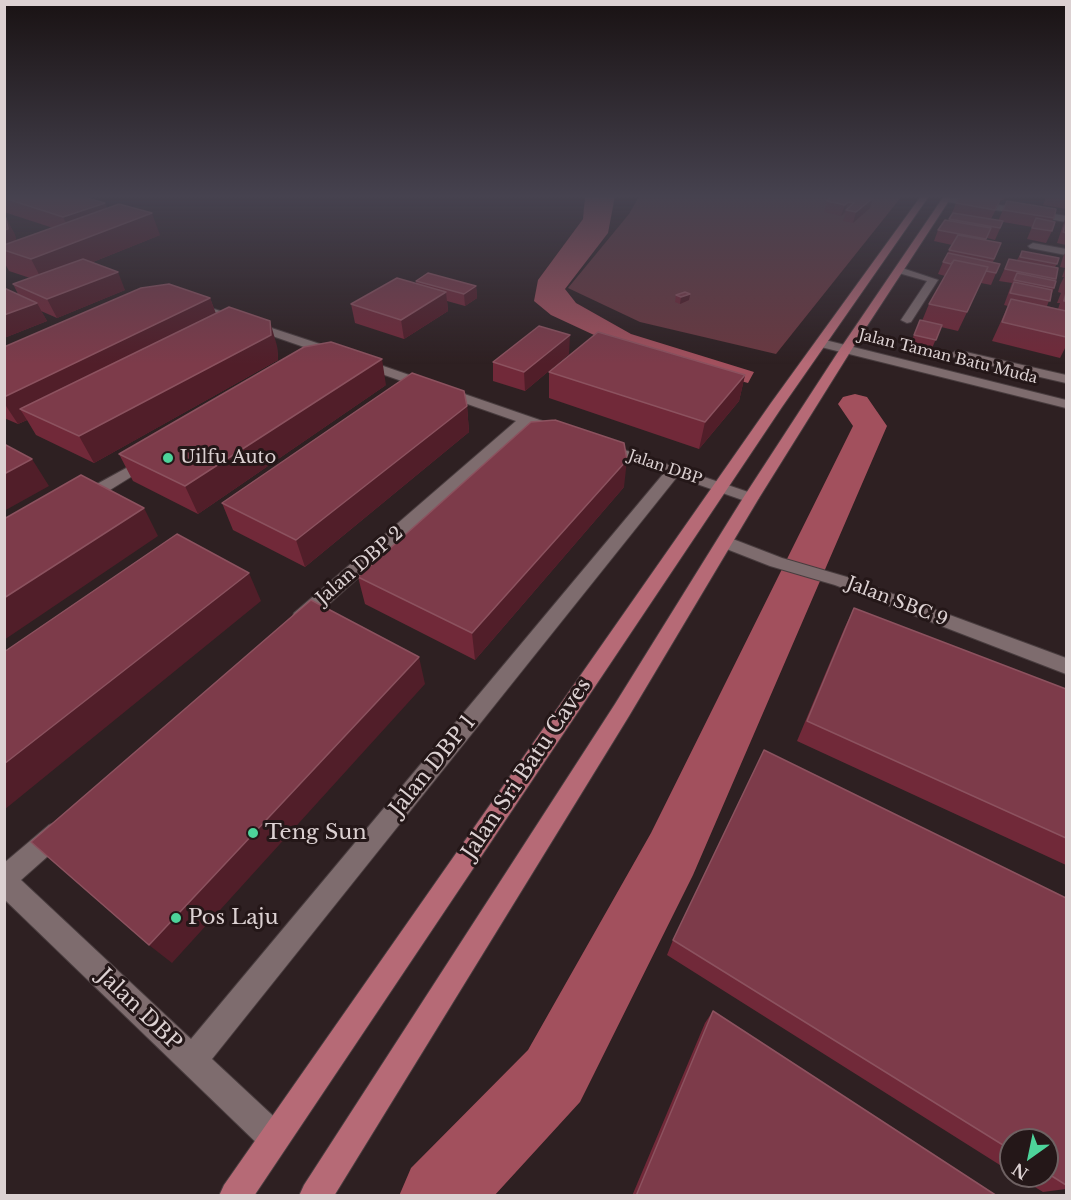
<!DOCTYPE html>
<html>
<head>
<meta charset="utf-8">
<style>
  body { margin:0 }
  #map { position:relative; width:1071px; height:1200px; overflow:hidden; background:#2e2022; font-family:"Libre Baskerville",serif }
  canvas { display:block }
  .frame { position:absolute; inset:0; border:6px solid #dcd1d2; pointer-events:none }
  .north { position:absolute; left:999px; top:1128px; width:60px; height:60px; box-sizing:border-box; background:#241718; border:2px solid #6e6162; border-radius:50%; rotate:213deg; font-size:16px; font-weight:700; line-height:24px; text-align:center; color:#dcd1d2 }
  .north::after { content:''; display:block; margin:auto; width:21px; height:27px; background:#4dd39a; clip-path:polygon(50% 0,100% 100%,50% 72%,0 100%) }
</style>
</head>
<body>
<div id="map">
<canvas width="1071" height="1200"></canvas>
<div class="frame"></div>
<div class="north">N</div>
</div>
<script>
const c = document.querySelector('canvas').getContext('2d');
c.lineJoin = 'round';
function paint(path, color) {
  c.fillStyle = color;
  c.fill(path, 'evenodd');
}
function shape(rows) {
  const path = new Path2D();
  for (const r of rows) {
    path.moveTo(r[0], r[1]);
    for (let i = 2; i < r.length; i += 2) path.lineTo(r[i], r[i + 1]);
  }
  return path;
}
function stroke(path, color, width, dash) {
  c.strokeStyle = color;
  c.lineWidth = width;
  c.lineCap = dash ? 'butt' : 'round';
  c.setLineDash(dash || []);
  c.stroke(path);
}
function drawText(font, color, halo, rows, align = 'center') {
  c.font = font + ' "Libre Baskerville",serif';
  c.lineWidth = 6;
  c.setLineDash([]);
  c.textBaseline = 'middle';
  c.strokeStyle = halo;
  c.fillStyle = color;
  for (const [text, x, y, turn = 0] of rows) {
    c.save();
    c.translate(x, y);
    c.rotate((+turn || 0) * Math.PI / 180);
    c.textAlign = isNaN(turn) ? turn : align;
    if (halo) c.strokeText(text, 0, 0);
    c.fillText(text, 0, 0);
    c.restore();
  }
}
const green = shape([
  [639,196,902,196,776,354,640,322,568,288,629,214]
]);
const water = shape([
  [585,196,615,196,608,233,565,289,576,303,631,334,754,372,748,383,622,348,551,315,534,301,538,280,583,219]
]);
const river = shape([
  [855,394,867,397,887,426,693,875,580,1102,494,1196,399,1196,411,1168,528,1050,651,833,853,426,838,404,843,397,855,394]
]);
const minor = shape([
  [946,196,1066,216,1066,222,943,201,942,199,946,196],
  [1033,243,1066,249,1066,255,1030,248,1028,246,1033,243],
  [899,267,938,280,911,322,907,323,901,320,927,281,895,272,894,270,899,267],
  [193,302,338,350,340,353,338,356,330,356,189,307,189,303,193,302],
  [821,339,1066,400,1066,408,817,346,815,343,821,339],
  [957,350,1066,375,1066,383,953,357,951,354,957,350],
  [360,358,560,427,562,430,555,434,528,425,308,623,301,625,294,623,292,618,294,613,516,421,356,365,354,362,356,359,360,358],
  [604,443,757,495,759,498,751,503,677,477,212,1059,285,1127,289,1138,285,1149,274,1153,263,1149,4,899,4,863,49,825,57,822,65,825,69,833,65,841,21,880,191,1039,664,473,599,450,597,447,599,444,604,443],
  [150,455,155,456,157,459,155,462,89,503,83,504,75,499,77,495,150,455],
  [725,536,782,558,847,577,1066,658,1066,674,835,585,770,566,719,546,717,542,719,538,725,536]
]);
const major = shape([
  [921,196,929,196,782,407,254,1196,219,1196,224,1185,771,403,921,196],
  [944,196,952,196,852,349,759,498,629,716,334,1196,299,1196,304,1185,615,704,743,498,840,349,944,196]
]);
const wall = shape([
  [4,196,105,203,107,209,160,235,93,262,125,290,57,318,41,311,47,321,4,338,4,288,18,294,13,284,30,278,9,271,4,262,4,218,6,218,15,235,16,241,53,228,4,212],
  [833,196,870,208,853,223,843,221,846,213,841,216,824,212,827,201],
  [961,196,1006,196,1004,200,1001,200,991,219,998,221,1007,201,1054,218,1052,221,1052,231,1046,243,1027,239,1032,227,1003,222,995,240,987,238,986,240,1001,243,993,262,1000,264,991,285,981,283,958,331,941,327,930,353,908,348,914,335,922,321,929,304,945,276,938,274,943,262,952,245,934,241,938,230,949,220,956,203],
  [1046,196,1066,196,1066,209,1043,205],
  [1066,216,1066,245,1057,243],
  [1022,251,1057,264,1055,267,1056,279,1054,288,1047,306,1058,309,1060,303,1057,303,1061,293,1058,292,1060,285,1064,277,1062,277,1065,268,1060,267,1063,257,1066,251,1066,346,1060,358,992,341,1008,306,1004,305,1012,283,999,281,1009,259,1017,260],
  [416,281,476,286,477,298,465,306,447,301,448,311,404,339,355,323,351,304,416,284],
  [690,294,689,300,680,304,675,302,676,295],
  [210,298,216,314,277,346,278,360,94,463,36,435,27,420,18,424,4,418,4,347],
  [569,354,525,391,493,381,493,362],
  [549,372,745,375,739,401,699,449,549,398],
  [386,385,198,514,133,481,119,454],
  [467,406,469,432,305,567,233,530,222,503],
  [624,487,475,660,365,604,358,577],
  [854,608,1066,689,1066,865,797,741,844,629],
  [1066,898,1066,1189,1043,1192,1017,1176,1047,1176,1047,1140,1011,1140,1011,1172,667,955,673,940],
  [713,1011,997,1196,632,1196,705,1023]
]);
const shadedWall = shape([
  [873,198,870,208,853,223,856,212],
  [848,202,845,212,841,216,845,205],
  [105,203,111,219,71,233,63,217],
  [152,213,160,235,43,282,31,259],
  [6,218,15,235,17,246,4,248,4,230],
  [118,272,125,290,57,318,47,299],
  [476,286,477,298,465,306,464,294],
  [446,292,448,311,404,339,401,320],
  [690,294,689,300,680,304,681,297],
  [210,298,219,322,20,409,27,420,18,424,4,403,4,397],
  [37,303,47,321,4,338,4,315],
  [270,321,277,346,278,360,94,463,79,436],
  [570,335,569,354,525,391,524,372],
  [382,359,386,385,198,514,185,486],
  [745,375,739,401,699,449,705,422],
  [467,406,469,432,305,567,296,540],
  [32,459,49,486,4,511,4,474],
  [627,460,624,487,475,660,472,633],
  [144,508,158,536,4,640,4,598],
  [249,573,261,601,4,810,4,764],
  [419,657,425,684,172,963,149,945]
]);
const building = shape([
  [4,196,80,196,105,203,63,217,4,198,4,196],
  [833,196,865,196,873,198,856,212,846,210,854,203,848,202,845,205,827,201,833,196],
  [961,196,985,196,1001,198,995,210,956,203,961,196],
  [1007,201,1056,209,1054,218,1003,210,1007,201],
  [119,204,152,213,31,259,4,250,4,245,119,204],
  [953,213,1003,221,1000,228,949,219,953,213],
  [4,218,6,218,8,229,4,230,4,218],
  [1036,218,1055,222,1052,231,1032,228,1036,218],
  [945,220,991,228,986,239,938,230,945,220],
  [1066,222,1066,233,1063,232,1066,222],
  [958,235,1001,243,994,259,949,250,958,235],
  [1022,251,1059,258,1057,264,1020,257,1022,251],
  [948,253,1000,264,996,273,986,271,988,267,954,260,951,264,943,262,948,253],
  [83,259,118,272,47,299,13,284,83,259],
  [1009,259,1058,268,1056,279,1005,269,1009,259],
  [954,260,988,267,967,312,929,304,954,260],
  [428,273,476,286,464,294,416,281,428,273],
  [1017,273,1056,281,1054,288,1014,280,1017,273],
  [397,278,446,292,401,320,351,304,397,278],
  [1014,282,1052,290,1050,301,1010,293,1014,282],
  [169,284,210,298,4,397,4,347,141,288,169,284],
  [4,288,37,303,4,315,4,288],
  [685,292,690,294,681,297,676,295,685,292],
  [1066,293,1066,301,1064,301,1066,293],
  [1011,299,1066,311,1066,337,1002,322,1011,299],
  [229,307,270,321,271,335,79,436,20,409,229,307],
  [920,320,942,325,936,340,914,335,920,320],
  [539,326,570,335,524,372,493,362,539,326],
  [598,332,745,375,705,422,549,372,598,332],
  [331,342,382,359,185,486,119,454,304,347,331,342],
  [412,373,464,391,467,406,296,540,222,503,412,373],
  [555,420,624,443,627,460,472,633,358,577,531,422,555,420],
  [4,444,32,459,4,474,4,444],
  [81,475,144,508,4,598,4,519,81,475],
  [177,534,249,573,4,764,4,652,177,534],
  [311,600,419,657,149,945,31,842,311,600],
  [854,608,1066,689,1066,838,807,721,854,608],
  [764,750,1066,898,1066,1185,1047,1173,1047,1140,1011,1140,1011,1150,673,940,764,750],
  [713,1011,997,1196,636,1196,713,1011]
]);
const markers = [
  [168,458,6,"#4dd39a"],
  [253,833,6,"#4dd39a"],
  [176,918,6,"#4dd39a"]
];
const farStreetnames = [
  ["Jalan Taman Batu Muda",948,357,14],
  ["Jalan DBP",665,468,19]
];
const poiNames = [
  ["Uilfu Auto",180,458]
];
const streetNames = [
  ["Jalan DBP 2",360,566,-41],
  ["Jalan SBC 9",897,602,21]
];
const nearStreetnames = [
  ["Jalan DBP 1",433,766,-51],
  ["Jalan Sri Batu Caves",527,769,-56],
  ["Jalan DBP",139,1010,44]
];
const nearPoinames = [
  ["Teng Sun",265,833],
  ["Pos Laju",188,918]
];
paint(green, '#6a3840');
paint(water, '#a2505d');
paint(river, '#a2505d');
stroke(minor, '#493d3f', 2);
stroke(major, '#493d3f', 2);
paint(minor, '#7e6c6e');
paint(major, '#b66a76');
paint(wall, '#712939');
paint(shadedWall, '#511e29');
paint(building, '#7d3b4a');
stroke(building, '#8c525f', 1.5);
const sky = c.createLinearGradient(0, 0, 0, 364);
sky.addColorStop(0, '#191213');
sky.addColorStop(0.54, '#46424f');
sky.addColorStop(1, '#46424f00');
c.fillStyle = sky;
c.fillRect(0, 0, 1071, 364);
for (const [x, y, r, color] of markers) {
  const dot = new Path2D();
  dot.arc(x, y, r, 0, 2 * Math.PI);
  c.fillStyle = color;
  c.fill(dot);
  stroke(dot, '#241718', 2);
}
drawText('15px', '#dcd1d2', '#241718', farStreetnames);
drawText('18px', '#dcd1d2', '#241718', poiNames, 'left');
drawText('18px', '#dcd1d2', '#241718', streetNames);
drawText('21px', '#dcd1d2', '#241718', nearStreetnames);
drawText('21px', '#dcd1d2', '#241718', nearPoinames, 'left');
</script>
</body>
</html>
